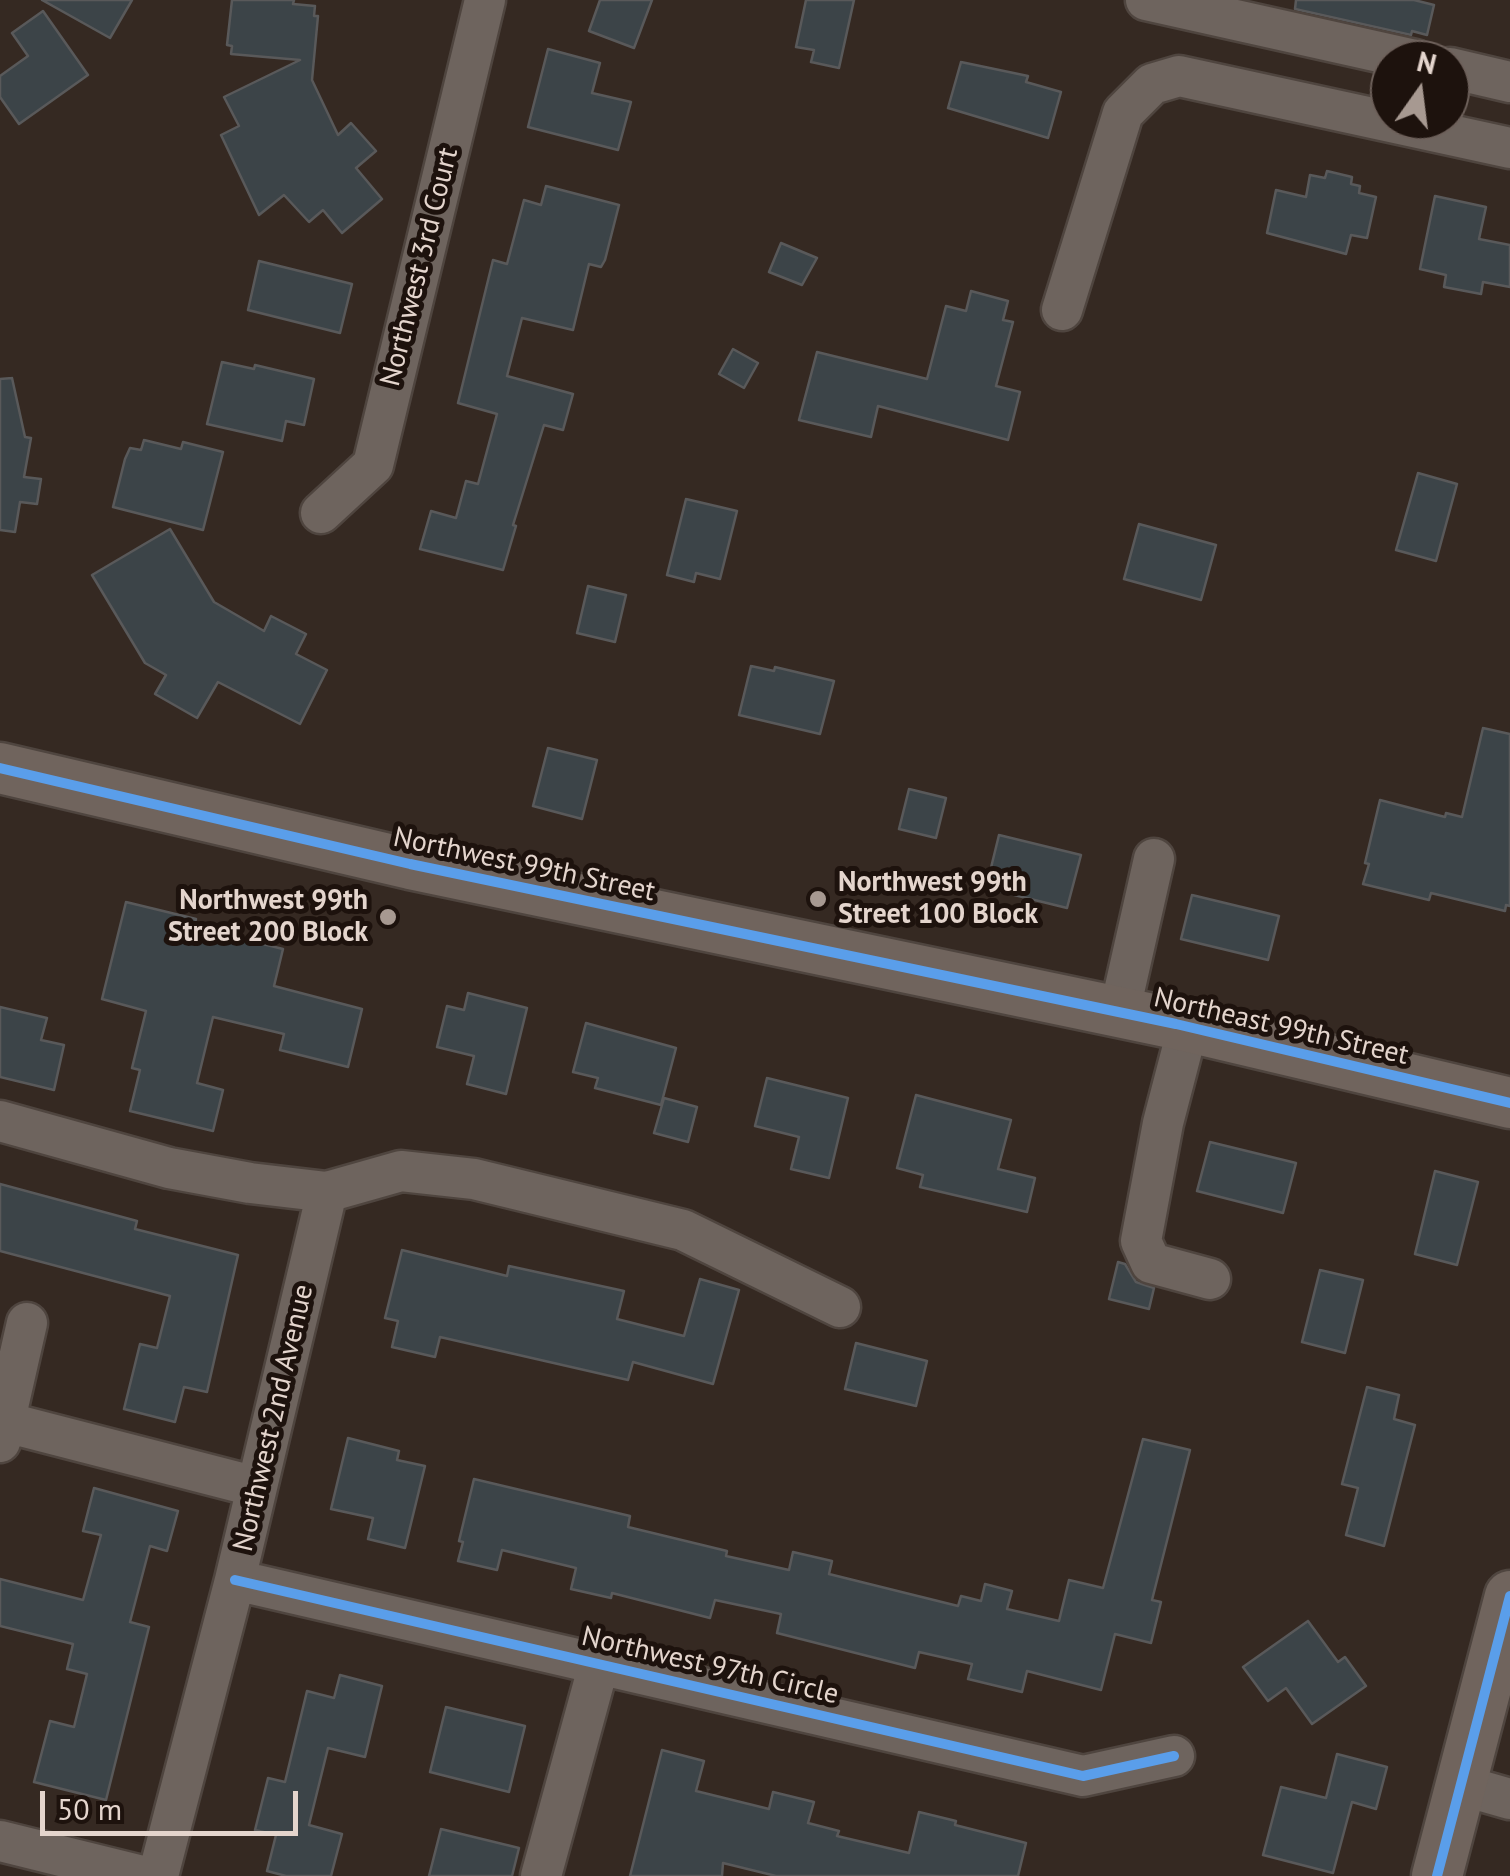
<!DOCTYPE html>
<html>
<head>
<meta charset="utf-8">
<style>
  body { margin:0 }
  #map { position:relative; width:1510px; height:1876px; overflow:hidden; background:#352922; font-family:"PT Sans",sans-serif }
  canvas { display:block }
  .north { position:absolute; left:1370px; top:40px; width:100px; height:100px; box-sizing:border-box; background:#1d120d; border:2px solid #6d605a; border-radius:50%; rotate:14deg; font-size:28px; font-weight:700; line-height:40px; text-align:center; color:#e4d5cd }
  .north::after { content:''; display:block; margin:auto; width:35px; height:45px; background:#a79991; clip-path:polygon(50% 0,100% 100%,50% 72%,0 100%) }
  .scale { position:absolute; left:40px; top:1791px; width:258px; height:45px; box-sizing:border-box; border:5px solid #e4d5cd; border-top:0; padding-left:12px; font-size:30px; line-height:35px; white-space:nowrap; color:#e4d5cd; -webkit-text-stroke:8px #1d120d; paint-order:stroke }
</style>
</head>
<body>
<div id="map">
<canvas width="1510" height="1876"></canvas>
<div class="north">N</div>
<div class="scale">50 m</div>
</div>
<script>
const c = document.querySelector('canvas').getContext('2d');
c.lineJoin = 'round';
function paint(path, color) {
  c.fillStyle = color;
  c.fill(path, 'evenodd');
}
function shape(rows) {
  const path = new Path2D();
  for (const r of rows) {
    path.moveTo(r[0], r[1]);
    for (let i = 2; i < r.length; i += 2) path.lineTo(r[i], r[i + 1]);
  }
  return path;
}
function stroke(path, color, width, dash) {
  c.strokeStyle = color;
  c.lineWidth = width;
  c.lineCap = dash ? 'butt' : 'round';
  c.setLineDash(dash || []);
  c.stroke(path);
}
function drawText(font, color, halo, rows, align = 'center') {
  c.font = font + ' "PT Sans",sans-serif';
  c.lineWidth = 10;
  c.setLineDash([]);
  c.textBaseline = 'middle';
  c.strokeStyle = halo;
  c.fillStyle = color;
  for (const [text, x, y, turn = 0] of rows) {
    c.save();
    c.translate(x, y);
    c.rotate((+turn || 0) * Math.PI / 180);
    c.textAlign = isNaN(turn) ? turn : align;
    if (halo) c.strokeText(text, 0, 0);
    c.fillText(text, 0, 0);
    c.restore();
  }
}
const building = shape([
  [42,0,132,0,110,38,42,0],
  [232,0,294,0,293,4,315,6,314,16,318,16,312,80,338,135,351,123,376,151,356,168,382,199,342,233,323,210,309,222,284,195,259,215,221,135,239,126,224,97,300,60,231,54,232,46,227,45,232,0],
  [600,0,652,0,634,48,589,31,600,0],
  [806,0,854,0,839,68,811,62,814,50,796,47,806,0],
  [1296,0,1414,0,1434,5,1427,35,1412,31,1411,35,1295,9,1296,0],
  [43,11,88,75,19,124,0,97,0,76,28,56,12,33,43,11],
  [548,49,600,63,592,93,631,102,618,150,528,127,548,49],
  [961,62,1028,76,1026,82,1061,92,1048,138,948,108,961,62],
  [1327,171,1352,177,1351,184,1360,186,1359,193,1376,197,1367,238,1351,235,1346,254,1267,233,1276,190,1306,197,1310,175,1325,178,1327,171],
  [546,186,619,205,605,260,601,267,589,264,573,330,522,318,507,376,573,394,563,430,544,425,513,525,516,526,503,570,420,549,431,511,456,518,466,481,478,484,497,414,458,403,493,260,507,264,524,200,541,205,546,186],
  [1435,196,1486,207,1479,239,1510,245,1510,287,1483,282,1481,294,1444,287,1446,275,1420,269,1435,196],
  [781,243,817,258,802,285,769,272,781,243],
  [259,261,352,284,340,333,248,310,259,261],
  [971,291,1008,301,1003,320,1013,322,996,386,1020,392,1008,440,878,406,871,437,799,420,817,352,927,379,946,306,966,311,971,291],
  [733,349,758,363,744,388,719,374,733,349],
  [222,362,254,369,255,365,314,379,304,425,286,421,282,441,207,424,222,362],
  [12,378,25,437,31,438,24,477,41,479,37,504,20,502,15,532,0,530,0,379,12,378],
  [144,440,181,449,183,442,223,452,203,530,113,507,125,459,130,448,141,450,144,440],
  [1418,473,1457,484,1436,561,1396,550,1418,473],
  [686,499,737,511,720,579,696,573,694,582,667,575,686,499],
  [1139,524,1216,545,1201,600,1124,579,1139,524],
  [170,529,214,602,264,631,271,616,306,634,296,654,327,670,300,724,218,682,197,718,155,694,166,675,145,663,92,575,170,529],
  [588,586,626,595,615,642,577,633,588,586],
  [751,666,774,671,775,667,834,681,820,734,739,715,751,666],
  [1483,728,1510,734,1510,906,1506,905,1505,911,1431,893,1429,900,1363,884,1369,864,1365,863,1380,800,1445,817,1446,813,1462,817,1483,728],
  [548,748,597,760,582,819,533,806,548,748],
  [909,789,946,798,936,838,899,829,909,789],
  [999,835,1081,855,1067,908,986,888,999,835],
  [1192,895,1279,916,1268,960,1181,939,1192,895],
  [126,902,196,919,194,927,283,949,274,986,362,1009,348,1067,280,1050,284,1034,213,1017,197,1083,223,1090,213,1131,130,1111,140,1070,132,1068,146,1011,102,999,126,902],
  [468,993,527,1008,506,1094,467,1084,474,1056,437,1047,447,1006,464,1010,468,993],
  [0,1007,47,1018,41,1040,64,1045,54,1090,0,1077,0,1007],
  [586,1023,676,1048,661,1105,595,1088,598,1078,573,1072,586,1023],
  [767,1078,848,1098,829,1178,791,1169,799,1137,755,1126,767,1078],
  [916,1095,1011,1120,998,1169,1035,1178,1027,1212,920,1187,923,1175,897,1168,916,1095],
  [664,1098,697,1107,688,1142,654,1133,664,1098],
  [1210,1142,1296,1163,1283,1213,1197,1191,1210,1142],
  [1435,1171,1478,1182,1457,1265,1415,1254,1435,1171],
  [0,1184,137,1221,135,1229,238,1255,207,1392,184,1387,175,1422,124,1409,140,1344,157,1348,170,1296,0,1251,0,1184],
  [402,1250,507,1276,509,1266,624,1291,617,1319,684,1336,700,1279,739,1290,713,1384,633,1362,628,1380,440,1337,435,1357,392,1347,398,1321,385,1318,402,1250],
  [1118,1262,1125,1264,1136,1282,1154,1288,1149,1309,1109,1299,1118,1262],
  [1320,1270,1363,1280,1345,1353,1302,1342,1320,1270],
  [856,1343,927,1361,916,1406,845,1389,856,1343],
  [1367,1387,1399,1395,1394,1419,1415,1425,1384,1546,1346,1535,1358,1488,1342,1484,1367,1387],
  [348,1438,399,1451,397,1460,425,1466,405,1548,368,1539,373,1518,331,1509,348,1438],
  [1143,1439,1190,1450,1152,1600,1161,1602,1151,1643,1115,1634,1101,1690,1027,1671,1022,1692,968,1679,972,1664,919,1652,915,1668,777,1633,781,1614,715,1600,710,1618,612,1593,611,1598,571,1589,576,1568,502,1550,497,1570,458,1561,463,1542,459,1541,474,1479,630,1516,628,1527,727,1551,726,1556,789,1570,793,1552,832,1561,829,1574,958,1606,961,1596,981,1601,985,1584,1012,1591,1007,1609,1059,1621,1069,1580,1103,1588,1143,1439],
  [94,1488,178,1511,167,1551,150,1546,130,1622,149,1627,106,1800,34,1782,50,1721,74,1727,87,1674,67,1669,73,1644,0,1626,0,1579,83,1600,101,1535,83,1531,94,1488],
  [1308,1621,1338,1662,1345,1657,1366,1686,1312,1724,1286,1688,1268,1701,1243,1667,1308,1621],
  [340,1675,382,1686,365,1757,328,1748,309,1825,342,1834,331,1876,286,1876,267,1871,276,1835,255,1830,268,1778,285,1782,307,1691,334,1698,340,1675],
  [446,1707,525,1726,509,1792,430,1772,446,1707],
  [662,1750,704,1761,696,1791,769,1809,773,1792,814,1802,808,1823,839,1831,837,1836,909,1853,919,1812,956,1821,955,1825,1026,1843,1018,1876,776,1876,723,1863,722,1876,630,1876,662,1750],
  [1337,1754,1387,1767,1376,1809,1352,1802,1333,1873,1263,1855,1281,1787,1326,1798,1337,1754],
  [441,1829,519,1848,512,1876,429,1876,441,1829]
]);
const minor = shape([
  [1146,0,1415,60],
  [1450,68,1510,82],
  [1062,310,1123,113,1152,84,1179,76,1510,148],
  [321,513,373,465,485,0],
  [1119,1014,1154,859],
  [1188,1027,1163,1123,1141,1241,1151,1263,1210,1279],
  [0,1121,169,1168,250,1183,327,1192,401,1171,474,1179,683,1230,840,1307],
  [5,1422,257,1487],
  [0,1442,27,1323],
  [235,1580,1083,1776,1174,1756],
  [1461,1785,1510,1799],
  [0,1841,142,1876],
  [158,1876,235,1580,327,1192],
  [541,1876,599,1664]
]);
const major = shape([
  [0,768,410,864,1176,1024,1510,1103],
  [1437,1876,1510,1596]
]);
const cycleway = shape([
  [0,768,410,864,1176,1024,1510,1103],
  [235,1580,1083,1776,1174,1756],
  [1437,1876,1510,1596]
]);
const markers = [
  [818,899,10,"#a79991"],
  [388,917,10,"#a79991"]
];
const streetNames = [
  ["Northwest 3rd Court",420,267,-76],
  ["Northwest 99th Street",524,865,12],
  ["Northeast 99th Street",1281,1027,13],
  ["Northwest 2nd Avenue",274,1418,-77],
  ["Northwest 97th Circle",710,1666,13]
];
const poiNames = [
  ["Northwest 99th",838,883],
  ["Street 100 Block",838,915],
  ["Northwest 99th",368,901,"right"],
  ["Street 200 Block",368,933,"right"]
];
paint(building, '#3c4448');
stroke(building, '#59595a', 2.5);
stroke(minor, '#4f453f', 45);
stroke(major, '#4f453f', 55);
stroke(minor, '#6e645e', 40);
stroke(major, '#70645d', 50);
stroke(cycleway, '#5a9eea', 10);
for (const [x, y, r, color] of markers) {
  const dot = new Path2D();
  dot.arc(x, y, r, 0, 2 * Math.PI);
  c.fillStyle = color;
  c.fill(dot);
  stroke(dot, '#1d120d', 4);
}
drawText('28px', '#e4d5cd', '#1d120d', streetNames);
drawText('bold 28px', '#e4d5cd', '#1d120d', poiNames, 'left');
</script>
</body>
</html>
